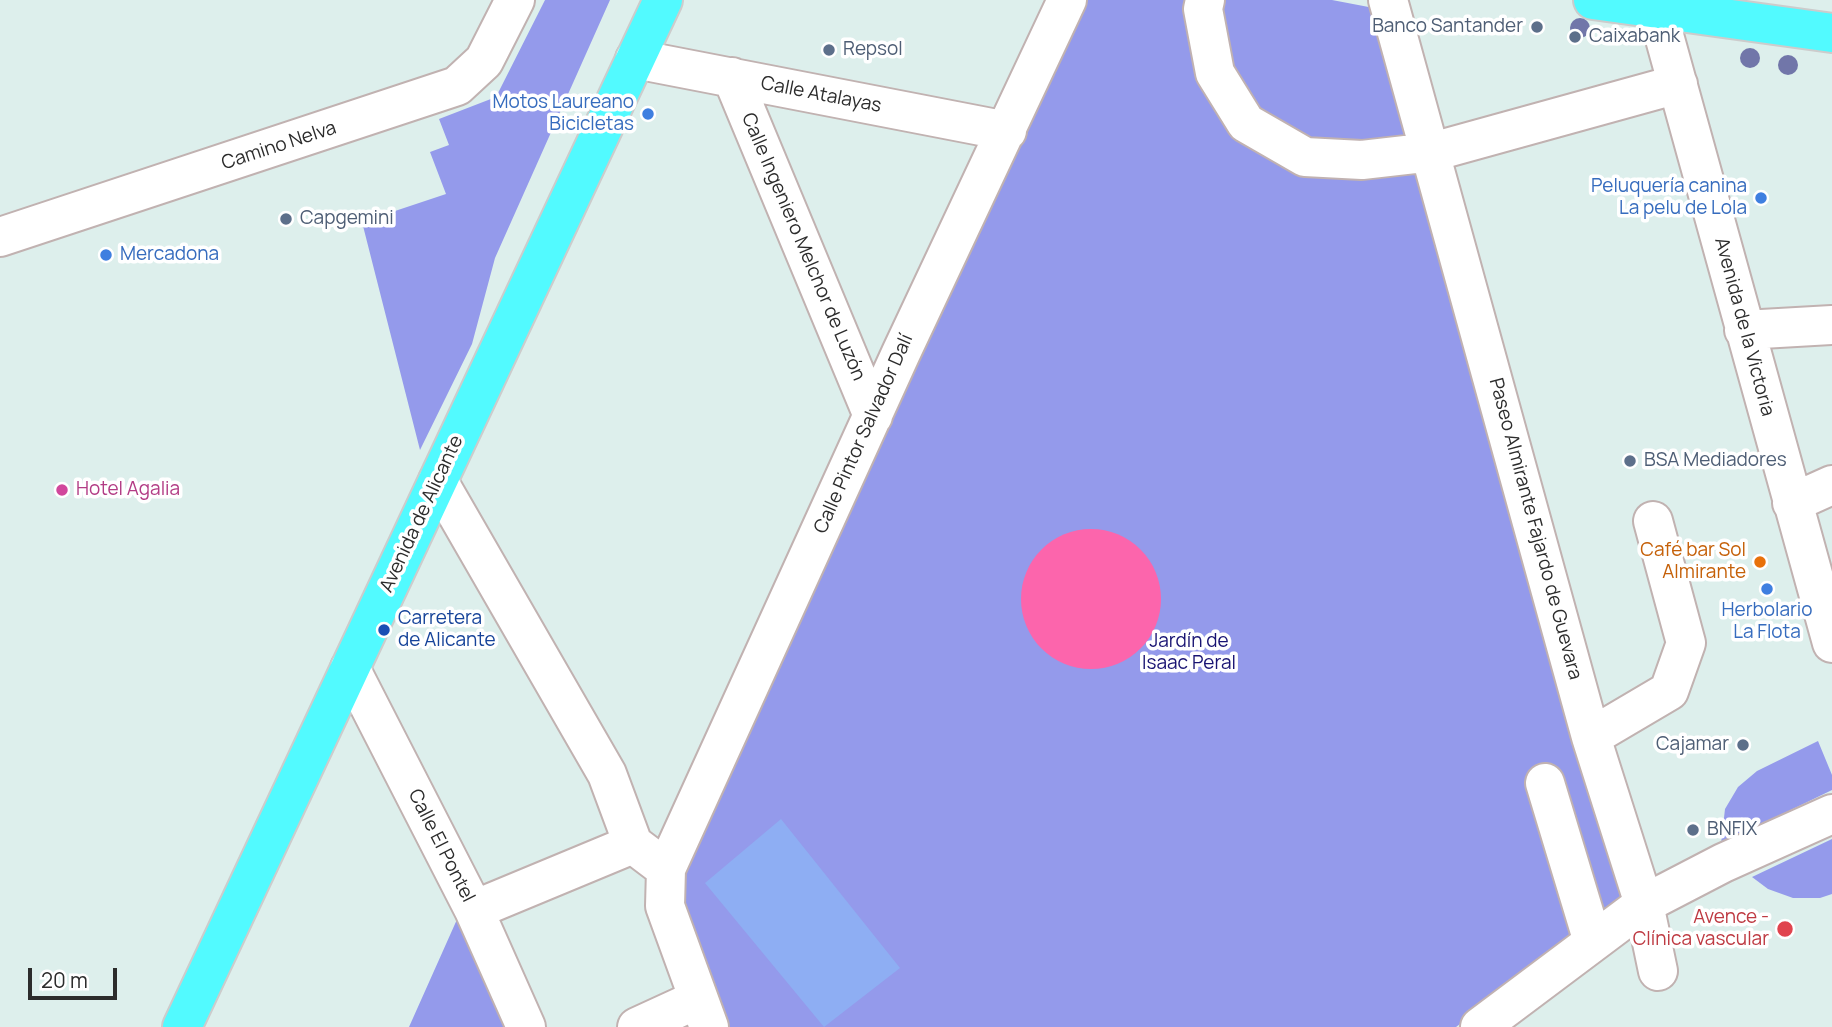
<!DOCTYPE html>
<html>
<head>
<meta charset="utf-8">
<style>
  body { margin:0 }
  #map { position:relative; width:1832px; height:1027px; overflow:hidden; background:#ddefec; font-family:Manrope,sans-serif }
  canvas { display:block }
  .scale { position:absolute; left:28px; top:968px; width:89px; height:32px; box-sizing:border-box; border:4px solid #2c2c2c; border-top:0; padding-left:9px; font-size:21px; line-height:24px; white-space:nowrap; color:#2c2c2c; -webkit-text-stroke:5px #fff; paint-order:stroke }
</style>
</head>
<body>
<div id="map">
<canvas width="1832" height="1027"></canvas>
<div class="scale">20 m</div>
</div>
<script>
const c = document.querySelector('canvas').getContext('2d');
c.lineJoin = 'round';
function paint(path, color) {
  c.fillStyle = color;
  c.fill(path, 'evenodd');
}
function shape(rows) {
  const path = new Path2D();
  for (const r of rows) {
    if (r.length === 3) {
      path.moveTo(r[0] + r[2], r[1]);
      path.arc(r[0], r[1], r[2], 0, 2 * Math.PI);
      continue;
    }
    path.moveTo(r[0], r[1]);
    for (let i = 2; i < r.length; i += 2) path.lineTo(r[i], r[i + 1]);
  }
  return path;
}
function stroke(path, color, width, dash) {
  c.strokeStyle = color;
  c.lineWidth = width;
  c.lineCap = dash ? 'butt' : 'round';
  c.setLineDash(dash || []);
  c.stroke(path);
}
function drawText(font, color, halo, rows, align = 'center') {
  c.font = font + ' Manrope,sans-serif';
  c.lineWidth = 7;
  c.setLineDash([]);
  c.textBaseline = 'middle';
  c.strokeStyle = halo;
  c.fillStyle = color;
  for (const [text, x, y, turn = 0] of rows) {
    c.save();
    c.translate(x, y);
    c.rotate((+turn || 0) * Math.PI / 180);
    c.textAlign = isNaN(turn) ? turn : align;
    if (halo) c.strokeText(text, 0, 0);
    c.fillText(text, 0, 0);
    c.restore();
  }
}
const green = shape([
  [545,0,610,0,495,258,472,344,420,450,362,222,446,194,430,152,449,145,439,119,496,97],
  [1079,0,1332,0,1400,13,1640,887,1456,1027,727,1027,675,889],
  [1818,741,1832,775,1832,790,1721,844,1725,809,1738,787,1757,771],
  [1832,839,1832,894,1820,898,1793,898,1768,889,1752,877],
  [467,897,526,1027,409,1027]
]);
const pitch = shape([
  [781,819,900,968,824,1027,705,883]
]);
const water = shape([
  [1091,599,70]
]);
const minor = shape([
  [1205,0,1203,9,1215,73,1246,123,1305,157,1362,160,1432,152,1678,84],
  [1388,0,1591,737,1644,904,1658,971],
  [1657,10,1832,643],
  [635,59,1007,131],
  [732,77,873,416],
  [0,237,457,86,484,61,515,0],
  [1744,330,1832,325],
  [438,481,607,774,633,844,666,869],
  [1792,503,1832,485],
  [350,668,474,910,526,1027],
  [1591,737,1669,691,1686,643,1653,521],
  [1545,783,1593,942],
  [474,910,633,844],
  [637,1027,698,999],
  [709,1027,665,906,666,869,901,353,1067,0],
  [1480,1027,1644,904,1723,863,1832,814]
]);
const major = shape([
  [1593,0,1832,33],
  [182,1027,663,0]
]);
const trees = [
  [1580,28],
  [1750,58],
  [1788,65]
];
const markers = [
  [1537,27,7,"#5c6f8a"],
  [1575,37,7,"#5c6f8a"],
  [829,50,7,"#5c6f8a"],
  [648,114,7,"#3f7fe0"],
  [1761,198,7,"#3f7fe0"],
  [286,219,7,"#5c6f8a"],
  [106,255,7,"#3f7fe0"],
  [1630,461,7,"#5c6f8a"],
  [62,490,7,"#d1479c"],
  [1760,562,7,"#e8710a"],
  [1767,589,7,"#3f7fe0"],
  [384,630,7,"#1a4fb4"],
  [1743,745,7,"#5c6f8a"],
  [1693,830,7,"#5c6f8a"],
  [1785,929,9,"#e0444e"]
];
const serviceNames = [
  ["Banco Santander",1523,27,"right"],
  ["Caixabank",1589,37],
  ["Repsol",843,50],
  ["Capgemini",300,219],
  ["BSA Mediadores",1644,461],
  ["Cajamar",1729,745,"right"],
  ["BNFIX",1707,830]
];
const streetNames = [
  ["Calle Atalayas",821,95,11],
  ["Camino Nelva",279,146,-18],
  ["Calle Ingeniero Melchor de Luzón",803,247,67],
  ["Avenida de la Victoria",1744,327,75],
  ["Calle Pintor Salvador Dalí",864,434,-66],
  ["Avenida de Alicante",422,514,-65],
  ["Paseo Almirante Fajardo de Guevara",1535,529,75],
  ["Calle El Pontel",441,846,63]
];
const shopNames = [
  ["Motos Laureano",634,103],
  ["Bicicletas",634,125],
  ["Peluquería canina",1747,187],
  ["La pelu de Lola",1747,209],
  ["Mercadona",120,255,"left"],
  ["Herbolario",1767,611,"center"],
  ["La Flota",1767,633,"center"]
];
const hotelNames = [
  ["Hotel Agalia",76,490]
];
const foodNames = [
  ["Café bar Sol",1746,551],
  ["Almirante",1746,573]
];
const transitNames = [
  ["Carretera",398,619],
  ["de Alicante",398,641]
];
const parkNames = [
  ["Jardín de",1189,642],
  ["Isaac Peral",1189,664]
];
const healthNames = [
  ["Avence -",1769,918],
  ["Clínica vascular",1769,940]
];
paint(green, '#949aeb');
paint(pitch, '#8eaef3');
paint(water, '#fc65ac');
stroke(minor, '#c1b2b1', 42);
stroke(major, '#ccc', 42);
stroke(minor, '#fff', 38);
stroke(major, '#52faff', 38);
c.fillStyle = '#7176a9';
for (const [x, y] of trees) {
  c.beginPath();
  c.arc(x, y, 10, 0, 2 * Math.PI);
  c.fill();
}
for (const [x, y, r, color] of markers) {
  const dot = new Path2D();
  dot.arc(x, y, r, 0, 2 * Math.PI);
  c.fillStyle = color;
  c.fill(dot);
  stroke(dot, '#fff', 2.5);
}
drawText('19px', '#4e5e75', '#fff', serviceNames, 'left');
drawText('19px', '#2c2c2c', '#fff', streetNames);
drawText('19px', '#366cbe', '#fff', shopNames, 'right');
drawText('19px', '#b23c85', '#fff', hotelNames, 'left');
drawText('19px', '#c56008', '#fff', foodNames, 'right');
drawText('19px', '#164399', '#fff', transitNames, 'left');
drawText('19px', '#181372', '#fff', parkNames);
drawText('19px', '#be3a42', '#fff', healthNames, 'right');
</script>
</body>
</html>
